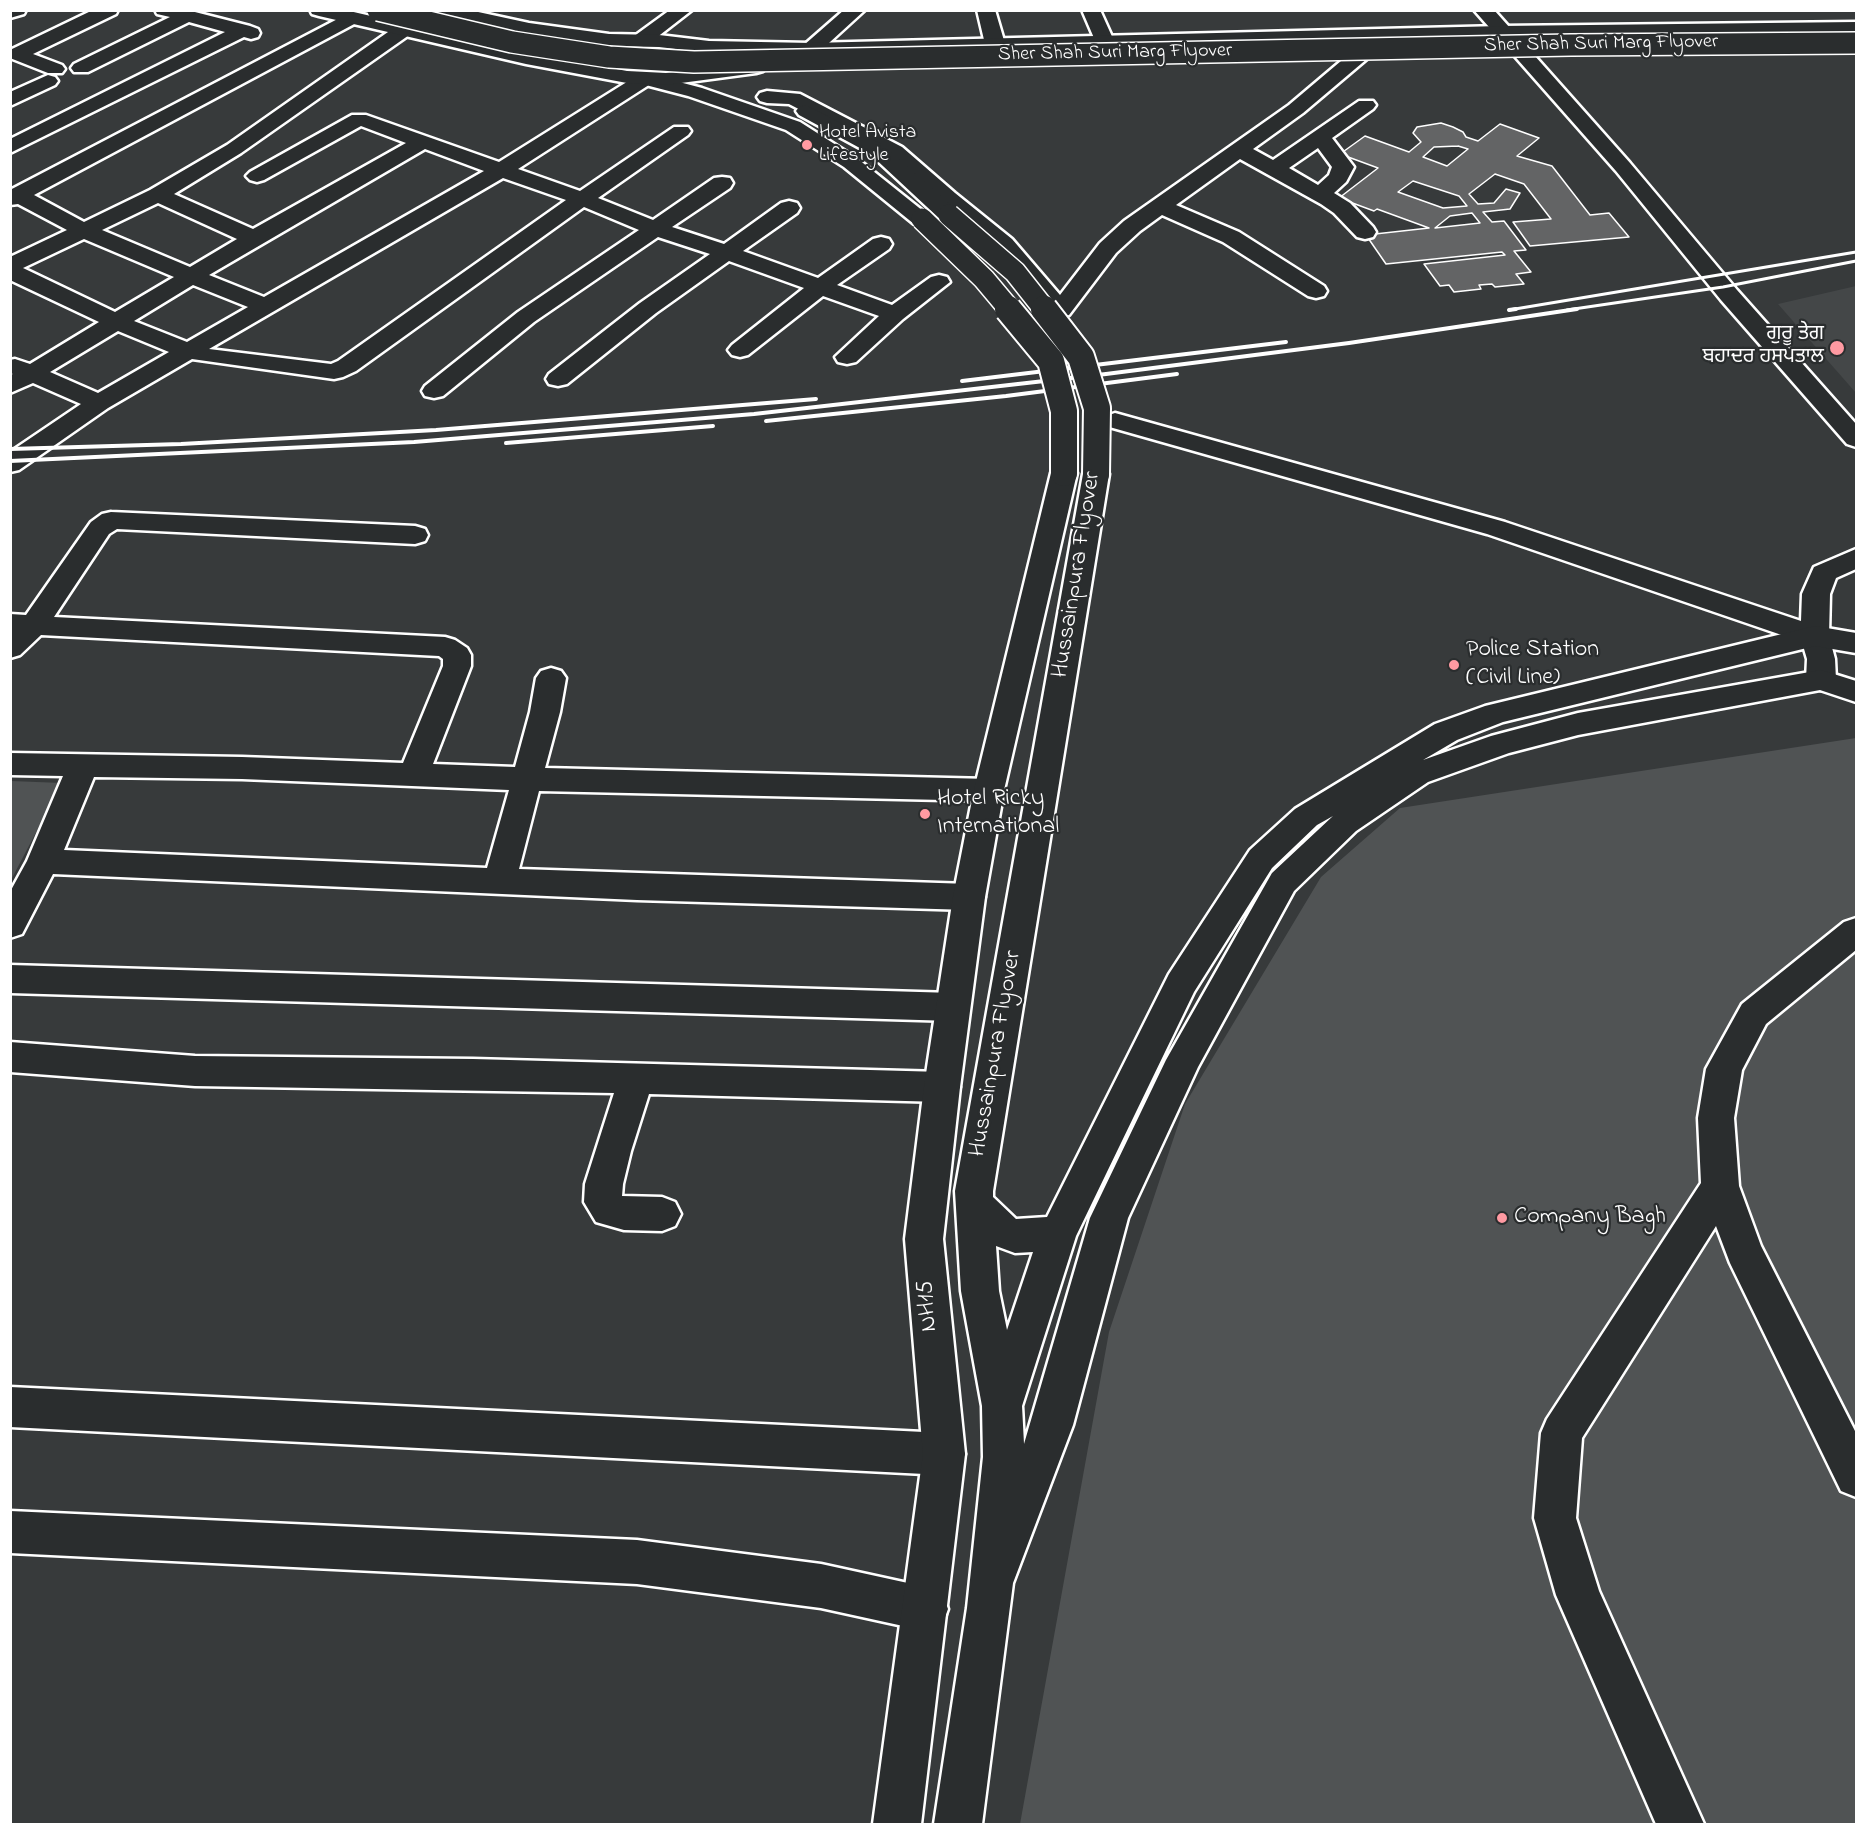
<!DOCTYPE html>
<html>
<head>
<meta charset="utf-8">
<style>
  body { margin:0 }
  #map { position:relative; width:1867px; height:1835px; overflow:hidden; background:#373a3b; font-family:"Indie Flower",sans-serif }
  canvas { display:block }
  .frame { position:absolute; inset:0; border:12px solid #fff; pointer-events:none }
</style>
</head>
<body>
<div id="map">
<canvas width="1867" height="1835"></canvas>
<div class="frame"></div>
</div>
<script>
const c = document.querySelector('canvas').getContext('2d');
c.lineJoin = 'round';
function paint(path, color) {
  c.fillStyle = color;
  c.fill(path, 'evenodd');
}
function shape(rows) {
  const path = new Path2D();
  for (const r of rows) {
    path.moveTo(r[0], r[1]);
    for (let i = 2; i < r.length; i += 2) path.lineTo(r[i], r[i + 1]);
  }
  return path;
}
function stroke(path, color, width, dash) {
  c.strokeStyle = color;
  c.lineWidth = width;
  c.lineCap = dash ? 'butt' : 'round';
  c.setLineDash(dash || []);
  c.stroke(path);
}
function drawText(font, color, halo, rows, align = 'center') {
  c.font = font + ' "Indie Flower","Noto Sans Gurmukhi",sans-serif';
  c.lineWidth = 4.5;
  c.setLineDash([]);
  c.textBaseline = 'middle';
  c.strokeStyle = halo;
  c.fillStyle = color;
  for (const [text, x, y, turn = 0] of rows) {
    c.save();
    c.translate(x, y);
    c.rotate((+turn || 0) * Math.PI / 180);
    c.textAlign = isNaN(turn) ? turn : align;
    if (halo) c.strokeText(text, 0, 0);
    c.fillText(text, 0, 0);
    c.restore();
  }
}
const built = shape([
  [1856,286,1856,393,1778,304]
]);
const green = shape([
  [1856,738,1856,1824,1020,1824,1109,1332,1185,1104,1321,877,1400,808],
  [11,781,62,783,11,880]
]);
const building = shape([
  [1441,123,1453,127,1463,132,1466,137,1478,141,1500,124,1539,138,1517,156,1552,166,1590,215,1609,213,1629,237,1530,246,1513,222,1551,219,1524,184,1495,174,1469,194,1478,204,1494,203,1506,189,1520,193,1510,209,1483,212,1492,222,1504,221,1526,250,1514,251,1531,272,1516,274,1524,284,1495,287,1492,284,1479,285,1481,289,1454,292,1449,285,1440,286,1424,264,1505,255,1502,252,1386,264,1366,235,1429,228,1377,209,1374,211,1339,198,1378,168,1340,154,1365,136,1409,152,1421,142,1413,133,1417,127,1441,123],
  [1458,146,1468,149,1447,166,1423,157,1434,147,1458,146],
  [1413,181,1459,196,1467,206,1443,208,1398,192,1413,181],
  [1472,213,1480,223,1435,228,1450,216,1472,213]
]);
const minor = shape([
  [10,10,26,10,24,14,10,18,10,10],
  [93,10,118,10,116,14,33,54,62,65,65,69,62,73,48,73,10,58,10,50,93,10],
  [155,10,187,10,250,26,258,29,260,33,258,37,251,39,244,37,10,153,10,139,225,32,189,22,88,72,74,72,71,68,74,64,170,17,157,14,155,10],
  [670,10,692,10,647,45,633,45,630,41,633,37,670,10],
  [844,10,865,10,818,53,804,53,801,49,804,45,844,10],
  [977,10,995,10,1005,44,1002,48,988,48,985,44,977,10],
  [1082,10,1100,10,1114,41,1111,45,1097,45,1082,10],
  [1474,10,1494,10,1630,163,1737,290,1856,424,1856,447,1847,444,1721,300,1616,171,1474,10],
  [351,12,358,14,360,18,358,22,34,195,84,222,150,190,227,145,398,25,405,23,412,25,414,29,412,33,241,153,174,194,253,229,406,143,361,126,264,180,257,182,250,180,246,176,250,172,352,115,366,115,499,162,638,75,645,73,652,75,655,79,652,83,518,169,580,191,674,127,688,127,691,131,688,135,598,198,653,220,714,178,722,177,730,178,733,183,730,188,672,227,724,244,781,203,789,201,797,203,800,208,797,213,743,251,818,278,873,239,881,237,889,239,892,244,889,249,837,285,892,305,931,277,939,275,947,277,950,282,903,319,856,362,847,364,838,362,835,357,879,316,823,296,748,355,740,357,732,355,728,350,732,345,804,288,729,261,656,313,567,384,558,386,549,384,546,379,549,374,640,303,710,254,658,237,534,322,443,396,434,398,425,396,422,391,425,386,518,312,639,230,584,207,356,371,343,377,334,379,192,359,108,408,19,470,10,472,10,452,81,404,33,383,10,393,10,375,13,374,10,373,10,360,15,359,30,364,99,322,10,280,10,257,67,230,18,204,10,205,10,190,351,12],
  [425,149,484,171,264,297,209,275,425,149],
  [503,178,566,200,338,361,331,364,209,349,503,178],
  [158,203,237,239,190,267,102,230,158,203],
  [84,239,174,277,115,312,23,268,84,239],
  [193,285,248,307,187,342,134,321,193,285],
  [118,331,169,352,98,393,50,372,118,331],
  [1361,48,1368,50,1371,54,1368,58,1303,113,1253,149,1273,160,1359,101,1373,101,1376,105,1373,109,1332,138,1354,167,1346,182,1334,193,1350,203,1373,227,1376,232,1373,237,1365,239,1357,237,1334,213,1321,204,1240,159,1176,205,1239,232,1324,286,1327,291,1324,296,1316,298,1308,296,1223,242,1162,215,1140,231,1116,253,1069,315,1061,317,1053,315,996,249,939,203,888,155,789,104,767,103,760,101,757,97,760,93,767,91,800,94,902,147,955,193,1012,239,1060,295,1100,243,1124,221,1289,105,1354,50,1361,48],
  [1318,148,1332,167,1329,175,1318,185,1289,168,1318,148],
  [48,75,55,77,58,81,55,85,10,106,10,92,48,75],
  [1115,413,1505,522,1801,621,1802,594,1814,567,1856,549,1856,569,1836,578,1830,594,1829,636,1835,659,1836,680,1831,687,1821,690,1811,687,1806,680,1807,659,1802,642,1487,534,1106,426,1102,421,1106,416,1115,413],
  [111,512,415,526,425,529,428,535,425,541,415,544,117,529,109,534,54,617,445,637,455,640,467,648,471,655,471,666,433,764,515,767,530,712,536,678,541,671,551,668,561,671,566,678,560,712,545,768,989,779,1000,782,1004,790,1000,798,989,801,539,791,519,869,969,884,981,888,985,897,981,906,969,910,637,900,53,874,22,934,10,938,10,892,27,861,63,776,10,775,10,753,242,757,403,763,443,666,443,659,439,656,41,635,20,655,10,658,10,614,26,615,91,522,102,514,111,512],
  [94,777,242,779,509,790,487,868,64,850,94,777],
  [1856,918,1856,950,1766,1024,1742,1070,1734,1118,1739,1186,1761,1246,1856,1433,1856,1497,1841,1491,1730,1263,1716,1226,1582,1438,1576,1518,1599,1591,1704,1824,1656,1824,1556,1595,1534,1518,1541,1433,1547,1419,1701,1183,1698,1118,1706,1069,1742,1004,1844,922,1856,918],
  [10,965,953,993,965,997,970,1007,965,1017,953,1021,10,993,10,965],
  [10,1042,195,1056,473,1059,942,1072,955,1076,960,1087,955,1098,942,1102,649,1094,631,1151,623,1184,622,1196,662,1197,675,1202,681,1214,675,1226,662,1231,624,1230,596,1222,584,1202,585,1184,614,1093,195,1086,10,1072,10,1042],
  [10,1387,944,1433,959,1439,965,1454,959,1469,944,1475,10,1427,10,1387],
  [10,1511,637,1540,821,1564,926,1587,942,1593,948,1609,942,1625,926,1631,821,1608,637,1584,10,1553,10,1511]
]);
const major = shape([
  [645,73,702,88,800,122,858,159,933,219,930,224,922,226,914,224,844,167,786,130,688,96,638,83,635,79,638,75,645,73],
  [806,105,883,145,957,210,960,215,957,220,949,222,941,220,869,153,799,115,796,111,799,107,806,105],
  [1064,465,1073,467,1077,473,1004,790,985,897,960,1087,943,1239,965,1454,921,1824,873,1824,923,1454,905,1239,924,1087,953,897,974,790,1051,473,1055,467,1064,465],
  [1096,466,1105,468,1109,474,993,1191,993,1197,1016,1219,1047,1217,1169,974,1250,850,1295,809,1435,724,1485,706,1815,626,1856,633,1856,653,1815,646,1503,722,1457,740,1423,760,1491,736,1578,713,1821,670,1856,681,1856,702,1820,690,1578,735,1509,753,1428,782,1356,831,1294,891,1198,1067,1128,1218,1073,1425,1013,1583,982,1824,934,1824,967,1608,983,1457,982,1406,961,1291,955,1191,1083,474,1087,468,1096,466],
  [1333,816,1272,873,1166,1060,1090,1218,1024,1444,1022,1406,1076,1236,1194,992,1272,868,1317,825,1333,816],
  [996,1246,1015,1253,1033,1252,1007,1330,999,1291,996,1246]
]);
const highway = shape([
  [310,10,345,10,526,52,627,71,666,73,756,61,763,63,766,67,763,71,756,73,666,85,627,83,526,64,319,16,312,14,310,10],
  [432,10,469,10,529,23,609,34,659,35,709,41,811,43,1501,26,1856,22,1856,34,1501,38,811,55,709,53,659,47,609,46,529,35,434,14,432,10]
]);
const railFar1 = shape([
  [1509,310,1856,252],
  [1567,310,1723,287,1856,261]
]);
const rail = shape([
  [1509,310,1516,309],
  [962,381,1286,342],
  [766,421,1006,396,1177,374],
  [506,443,713,426],
  [10,449,181,444,436,430,816,399],
  [10,461,414,442,754,414,1106,374,1349,343,1577,309]
]);
const majorBridgeFar1 = shape([
  [949,215,1015,272,1045,310],
  [922,219,984,279,1010,310]
]);
const majorBridge = shape([
  [1008,309,1051,361,1064,411,1064,473],
  [1044,309,1081,357,1097,408,1096,474]
]);
const highwayBridge = shape([
  [378,10,512,42,609,57,694,62,1571,45,1856,43]
]);
const markers = [
  [807,145,6,"#ff9aa2"],
  [1837,348,8,"#ff9aa2"],
  [1454,665,6,"#ff9aa2"],
  [925,814,6,"#ff9aa2"],
  [1502,1218,6,"#ff9aa2"]
];
const farStreetnames = [
  ["Sher Shah Suri Marg Flyover",1601,45,-1],
  ["Sher Shah Suri Marg Flyover",1115,54,-1]
];
const farPoinames = [
  ["Hotel Avista",819,134],
  ["Lifestyle",819,157],
  ["ਗੁਰੂ ਤੇਗ",1824,336,"right"],
  ["ਬਹਾਦਰ ਹਸਪਤਾਲ",1824,359,"right"]
];
const streetNames = [
  ["Hussainpura Flyover",1078,575,-81],
  ["Hussainpura Flyover",997,1054,-80],
  ["NH15",929,1306,-95]
];
const poiNames = [
  ["Police Station",1466,651],
  ["(Civil Line)",1466,679],
  ["Hotel Ricky",937,800],
  ["International",937,828],
  ["Company Bagh",1514,1218]
];
paint(built, '#444748');
paint(green, '#505354');
paint(building, '#636465');
stroke(building, '#fff', 1.5);
stroke(minor, '#fff', 5);
stroke(major, '#fff', 5);
stroke(highway, '#fff', 5);
paint(minor, '#2a2d2e');
paint(major, '#2a2d2e');
paint(highway, '#2a2d2e');
stroke(railFar1, '#fff', 3);
stroke(rail, '#fff', 4);
stroke(majorBridgeFar1, '#fff', 24, []);
stroke(majorBridge, '#fff', 30, []);
stroke(highwayBridge, '#fff', 24, []);
stroke(majorBridgeFar1, '#2a2d2e', 21);
stroke(majorBridge, '#2a2d2e', 26);
stroke(highwayBridge, '#2a2d2e', 21);
for (const [x, y, r, color] of markers) {
  const dot = new Path2D();
  dot.arc(x, y, r, 0, 2 * Math.PI);
  c.fillStyle = color;
  c.fill(dot);
  stroke(dot, '#2a2d2e', 2);
}
drawText('20px', '#fff', '#2a2d2e', farStreetnames);
drawText('20px', '#fff', '#2a2d2e', farPoinames, 'left');
drawText('24px', '#fff', '#2a2d2e', streetNames);
drawText('24px', '#fff', '#2a2d2e', poiNames, 'left');
</script>
</body>
</html>
